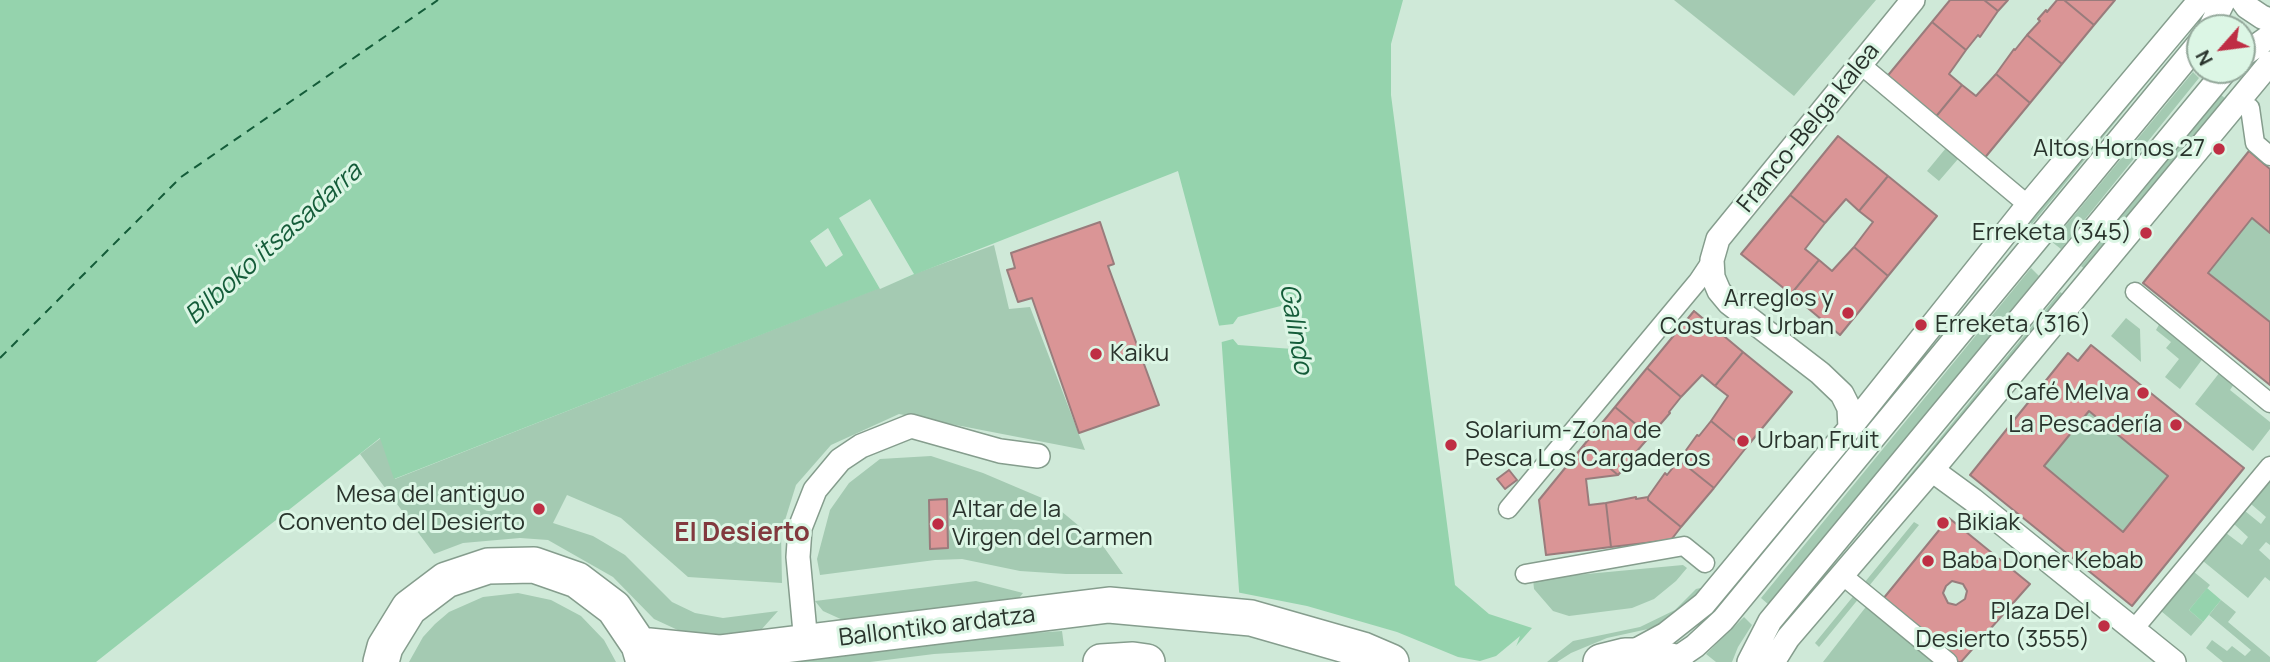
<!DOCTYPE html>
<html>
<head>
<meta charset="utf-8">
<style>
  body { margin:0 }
  #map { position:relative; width:2270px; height:662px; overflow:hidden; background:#cfe9d8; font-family:Manrope,sans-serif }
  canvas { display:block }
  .north { position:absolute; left:2186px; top:14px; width:70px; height:70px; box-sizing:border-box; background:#dcf6e5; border:2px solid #94a89b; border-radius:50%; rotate:242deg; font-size:19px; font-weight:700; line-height:28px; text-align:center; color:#29332c }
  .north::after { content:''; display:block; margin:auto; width:24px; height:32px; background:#bf2e44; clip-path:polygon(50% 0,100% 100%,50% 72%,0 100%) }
</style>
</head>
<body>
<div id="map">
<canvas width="2270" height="662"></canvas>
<div class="north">N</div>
</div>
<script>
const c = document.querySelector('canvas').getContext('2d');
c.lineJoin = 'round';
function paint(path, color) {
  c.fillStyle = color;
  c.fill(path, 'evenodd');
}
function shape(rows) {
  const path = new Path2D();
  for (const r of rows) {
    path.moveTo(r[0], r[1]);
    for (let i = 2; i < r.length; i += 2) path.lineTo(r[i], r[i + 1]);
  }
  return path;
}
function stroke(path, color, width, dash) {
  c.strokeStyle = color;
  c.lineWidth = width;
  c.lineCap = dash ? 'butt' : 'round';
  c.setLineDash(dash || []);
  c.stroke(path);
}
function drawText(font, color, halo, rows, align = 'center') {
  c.font = font + ' Manrope,sans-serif';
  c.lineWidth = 6;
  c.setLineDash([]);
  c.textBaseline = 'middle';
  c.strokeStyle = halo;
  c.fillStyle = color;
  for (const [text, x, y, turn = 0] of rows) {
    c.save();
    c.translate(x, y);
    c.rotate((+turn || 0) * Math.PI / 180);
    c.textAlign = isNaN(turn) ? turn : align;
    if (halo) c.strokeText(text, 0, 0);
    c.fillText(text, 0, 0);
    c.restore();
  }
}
const green = shape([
  [1674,0,1876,0,1794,96],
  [2165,51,2171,54,2032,224,2027,220],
  [2193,72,2199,78,2061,249,2052,242],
  [2221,95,2226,99,2086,270,2081,266],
  [1946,148,1958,159,1939,181,1927,171],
  [2252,218,2270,233,2270,322,2208,273],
  [994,245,1009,309,1030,307,1085,450,899,414,831,445,796,485,781,533,782,583,688,577,621,518,567,495,553,523,593,536,625,555,672,602,695,613,723,618,778,611,761,630,741,635,710,636,680,631,654,619,613,577,548,540,520,538,463,543,434,554,360,454,381,438,395,479,914,274],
  [2031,268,2039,276,1769,605,1761,598],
  [2060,292,2066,296,1789,622],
  [2126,318,2140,329,2141,362,2111,336],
  [2161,321,2204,357,2180,389,2165,377,2179,359,2166,348,2171,342,2156,330],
  [2220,372,2234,384,2230,390,2270,422,2270,429,2253,451,2195,404],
  [2089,411,2168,476,2123,532,2044,466],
  [931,456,983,473,1049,501,1103,546,1123,574,1066,574,1020,571,962,559,935,560,820,575,817,559,830,510,849,483,880,459],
  [2270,479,2270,545,2266,542,2259,550,2270,560,2270,581,2265,577,2248,598,2203,561,2226,533,2242,545,2248,537,2234,524,2245,511,2261,524,2266,517,2251,504],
  [1914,522,1919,525,1819,647,1815,643],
  [1683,565,1687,568,1676,581,1654,599,1632,608,1569,616,1553,611,1534,589,1533,579],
  [2194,572,2210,585,2189,610,2203,622,2191,636,2161,611],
  [976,581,1023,593,1016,602,845,621,823,611,815,601],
  [1705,587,1691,603,1662,623,1648,629,1607,638,1571,653,1557,662,1547,662,1573,641,1640,627,1675,610,1696,589],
  [518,593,551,600,581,616,604,640,616,662,409,662,423,637,435,624,449,612,483,597],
  [1872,599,1949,662,1823,662],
  [2221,600,2236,612,2228,622,2270,657,2270,662,2223,662,2206,648,2212,640,2227,651,2232,646,2245,656,2251,650,2209,615],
  [1744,617,1752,625,1738,647,1732,662,1716,662,1706,654],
  [1062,631,1064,646,934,654,870,662,758,662,932,640]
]);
const water = shape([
  [0,0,1403,0,1391,44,1391,95,1455,585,1489,614,1532,628,1502,662,1244,662,1221,333,1178,171,394,479,380,438,96,662,0,662],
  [2207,588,2221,600,2203,622,2189,610]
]);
const pier = shape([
  [870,199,914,274,880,289,839,218],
  [828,228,843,255,826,267,810,241],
  [1300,301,1305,346,1293,349,1238,345,1233,339,1218,343,1216,326,1233,324,1238,317],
  [1236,592,1307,606,1397,632,1458,657,1480,661,1496,656,1520,636,1513,655,1507,662,1241,662]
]);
const ferry = shape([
  [0,358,181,177,438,0]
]);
const building = shape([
  [1950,0,1984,0,1998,11,1980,37,1978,35,1966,50,1932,22,1950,0],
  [1984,0,2008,0,1998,11,1984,0],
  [2057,0,2064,0,2094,25,2062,64,2027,35,2040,21,2038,19,2046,10,2047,12,2057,0],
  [2064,0,2115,0,2094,25,2064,0],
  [1932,22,1966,50,1949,74,1962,85,1934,119,1885,79,1932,22],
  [2027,35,2062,64,2030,103,1996,74,2014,49,2015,50,2027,35],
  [1996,74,2030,103,1983,160,1934,119,1962,85,1976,96,1996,74],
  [1838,136,1888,176,1859,211,1846,199,1825,223,1790,195,1838,136],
  [2249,151,2270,169,2270,233,2252,218,2208,273,2270,322,2270,385,2143,283,2249,151],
  [1888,176,1937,216,1888,276,1854,247,1873,222,1859,211,1888,176],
  [1790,195,1825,223,1805,249,1819,260,1791,294,1741,254,1790,195],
  [1100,222,1114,264,1108,266,1159,405,1079,433,1032,298,1018,302,1007,270,1015,268,1011,253,1100,222],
  [1854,247,1888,276,1840,335,1791,294,1819,260,1832,271,1854,247],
  [1694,311,1743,352,1715,386,1702,375,1681,397,1647,368,1694,311],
  [2091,345,2244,468,2132,606,1970,475,2068,353,2078,361,2091,345],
  [2089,411,2168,476,2123,532,2044,466,2089,411],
  [1743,352,1792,392,1745,449,1711,421,1728,396,1715,386,1743,352],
  [1647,368,1681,397,1669,412,1670,413,1650,436,1615,407,1647,368],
  [1615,407,1650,436,1637,451,1639,452,1618,475,1583,446,1615,407],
  [1711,421,1745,449,1714,488,1679,460,1697,435,1699,436,1711,421],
  [1583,446,1618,475,1586,479,1589,505,1606,503,1611,547,1546,555,1539,500,1583,446],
  [1679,460,1714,488,1681,527,1648,500,1648,497,1665,473,1667,475,1679,460],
  [1509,470,1517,480,1505,489,1497,479,1509,470],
  [1636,497,1636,499,1648,497,1648,500,1681,527,1671,540,1611,547,1606,503,1636,497],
  [947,499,948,548,930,549,929,500,947,499],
  [1949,518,2030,584,1961,662,1958,662,1883,599,1949,518],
  [1952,581,1963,584,1967,591,1965,599,1956,605,1948,603,1943,593,1946,586,1952,581]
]);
const pedestrian = shape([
  [1860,64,2028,205],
  [2250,108,2255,143,2270,156],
  [2135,292,2270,403],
  [1508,509,1698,281,1712,260],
  [1525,574,1684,546,1705,563],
  [1842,575,1948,662],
  [2134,629,2270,466]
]);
const minor = shape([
  [2242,0,2247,7,2262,17,2270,20],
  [2210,28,2224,0],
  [2242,56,2270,36],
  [1850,428,1849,408,1842,394,1820,373,1729,303,1719,291,1713,277,1712,260,1718,239,1913,0],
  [1932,470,1973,500,2174,662],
  [806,643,798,557,800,528,815,490,840,460,861,446,911,426,1000,451,1038,456],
  [1629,654,1666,634,1704,604,1850,428,2028,205,2200,0],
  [1673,661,1695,646,1723,620,2200,42],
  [1749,662,1770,621,2226,70],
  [1773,662,1788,638,1932,470,2270,63]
]);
const primary = shape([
  [639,645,719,653,1109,605,1251,618,1363,650,1391,662],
  [381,662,385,647,409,608,446,580,488,566,534,565,577,580,614,608,639,645,644,662],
  [1101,662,1133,660,1147,662],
  [1601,662,1625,656,1649,656,1675,662]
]);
const markers = [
  [2219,149,7,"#bf2e44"],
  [2146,233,7,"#bf2e44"],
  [1848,313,7,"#bf2e44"],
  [1921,325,7,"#bf2e44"],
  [1096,354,7,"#bf2e44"],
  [2143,393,7,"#bf2e44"],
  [2176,425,7,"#bf2e44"],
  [1743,441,7,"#bf2e44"],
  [1451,445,7,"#bf2e44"],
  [539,509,7,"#bf2e44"],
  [1943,523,7,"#bf2e44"],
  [938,524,7,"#bf2e44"],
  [1928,561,7,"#bf2e44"],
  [2104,626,7,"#bf2e44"]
];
const streetNames = [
  ["Franco-Belga kalea",1809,128,-51],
  ["Ballontiko ardatza",937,627,-7]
];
const poiNames = [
  ["Altos Hornos 27",2205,149],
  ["Erreketa (345)",2132,233],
  ["Arreglos y",1834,299],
  ["Costuras Urban",1834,327],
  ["Erreketa (316)",1935,325,"left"],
  ["Kaiku",1110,354,"left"],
  ["Café Melva",2129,393],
  ["La Pescadería",2162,425],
  ["Solarium-Zona de",1465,431,"left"],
  ["Pesca Los Cargaderos",1465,459,"left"],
  ["Urban Fruit",1757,441,"left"],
  ["Mesa del antiguo",525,495],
  ["Convento del Desierto",525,523],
  ["Altar de la",952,510,"left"],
  ["Virgen del Carmen",952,538,"left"],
  ["Bikiak",1957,523,"left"],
  ["Baba Doner Kebab",1942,561,"left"],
  ["Plaza Del",2090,612],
  ["Desierto (3555)",2090,640]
];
const waterNames = [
  ["Bilboko itsasadarra",274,244,-42],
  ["Galindo",1295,329,80]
];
const neighbourhoodNames = [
  ["El Desierto",742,534]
];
paint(green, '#a4cab2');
paint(water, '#95d3ad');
paint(pier, '#cfe9d8');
stroke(ferry, '#145c39', 2, [9, 7]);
paint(building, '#da9596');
stroke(building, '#997c7c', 2);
stroke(pedestrian, '#859d8d', 21);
stroke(minor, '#859d8d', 26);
stroke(primary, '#859d8d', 38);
stroke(pedestrian, '#fff', 18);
stroke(minor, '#fff', 23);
stroke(primary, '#fff', 35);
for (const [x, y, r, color] of markers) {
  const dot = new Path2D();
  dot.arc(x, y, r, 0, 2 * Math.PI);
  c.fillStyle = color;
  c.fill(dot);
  stroke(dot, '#dcf6e5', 2.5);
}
drawText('24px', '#29332c', '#dcf6e5', streetNames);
drawText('24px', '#29332c', '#dcf6e5', poiNames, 'right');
drawText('italic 26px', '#145c39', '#dcf6e5', waterNames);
drawText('bold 26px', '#82393e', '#dcf6e5', neighbourhoodNames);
</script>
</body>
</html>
